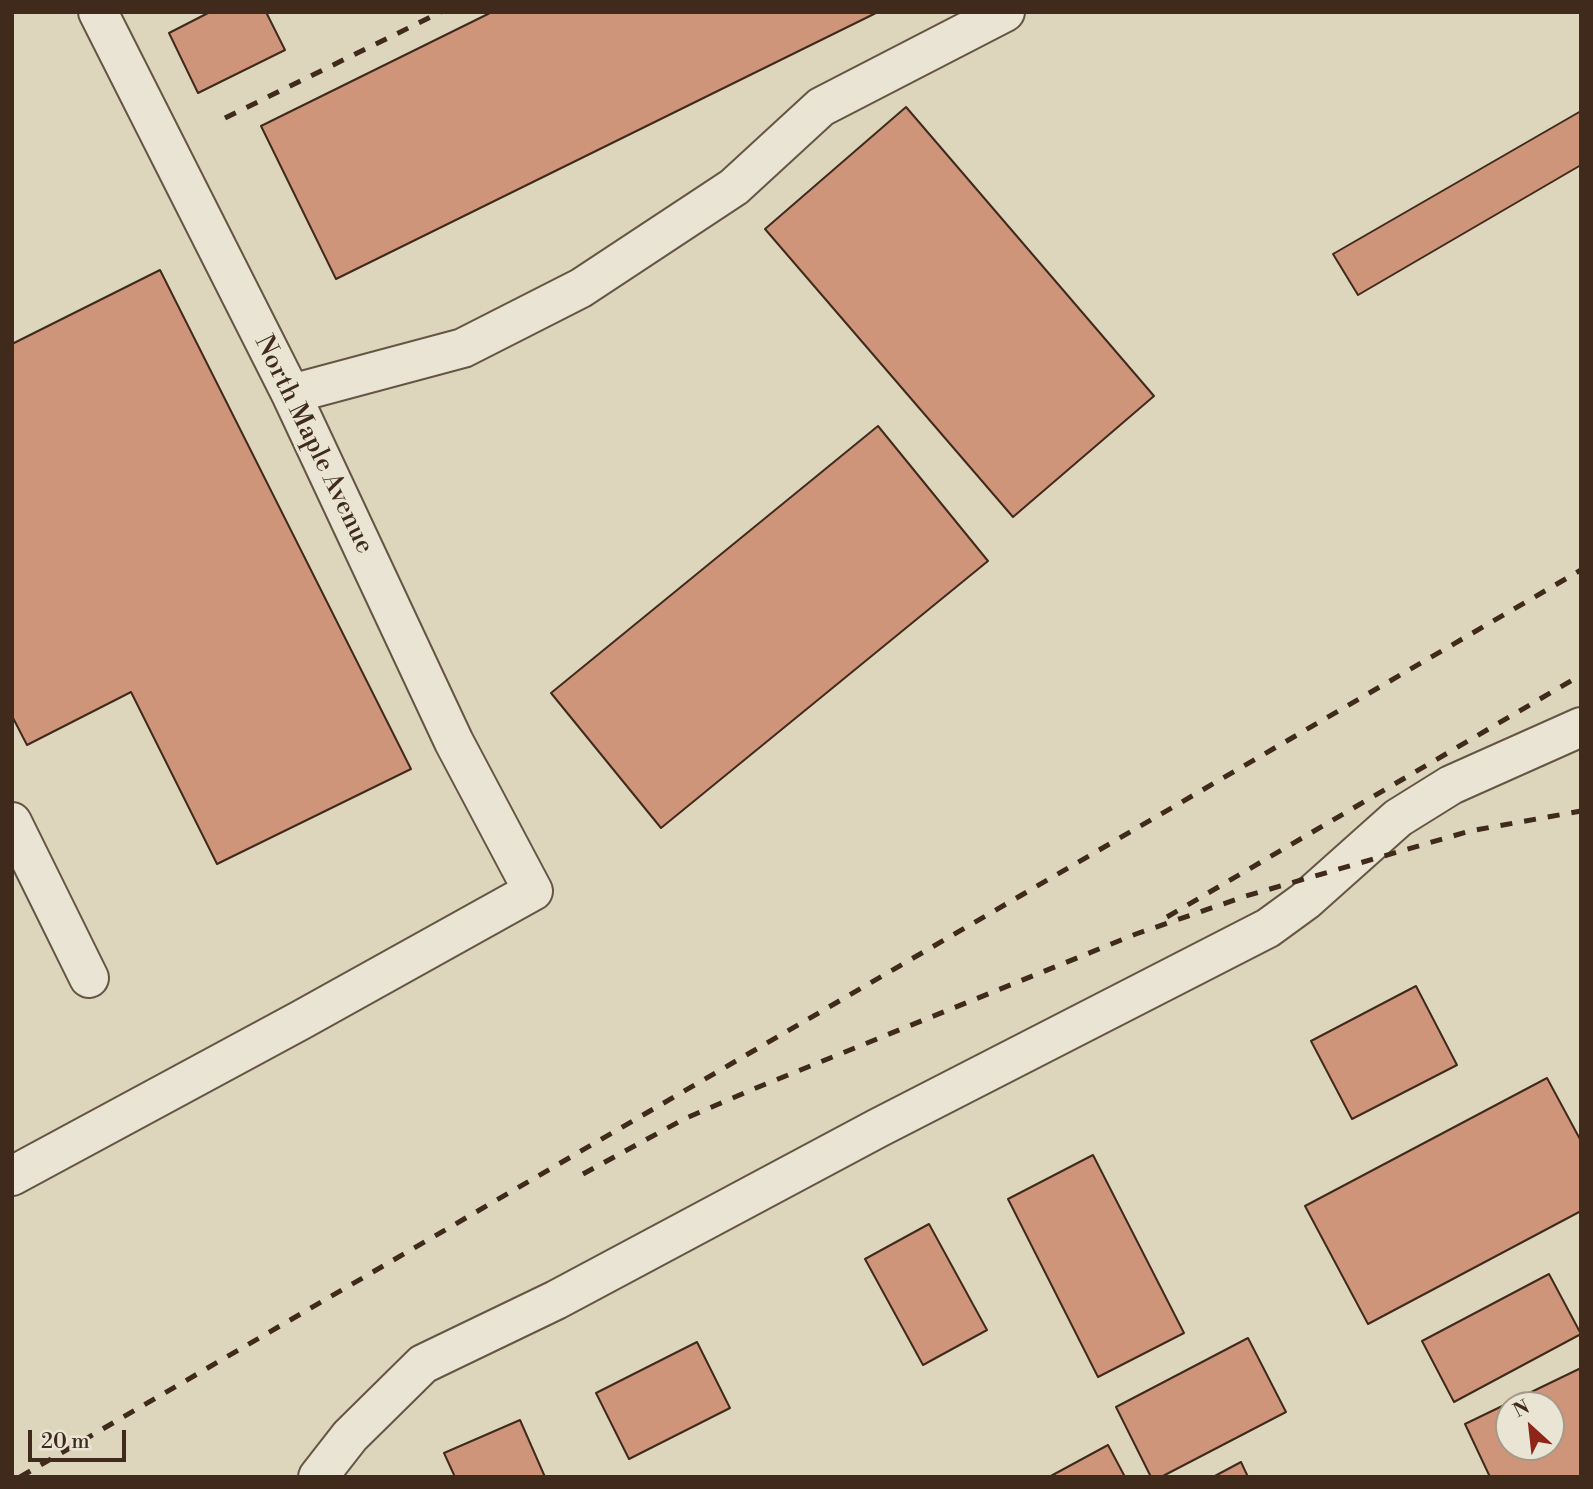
<!DOCTYPE html>
<html>
<head>
<meta charset="utf-8">
<style>
  body { margin:0 }
  #map { position:relative; width:1593px; height:1489px; overflow:hidden; background:#ddd5bc; font-family:"Libre Bodoni",serif }
  canvas { display:block }
  .frame { position:absolute; inset:0; border:14px solid #402a1c; pointer-events:none }
  .north { position:absolute; left:1495px; top:1391px; width:70px; height:70px; box-sizing:border-box; background:#e9e4d3; border:2px solid #a59a8a; border-radius:50%; rotate:333deg; font-size:19px; font-weight:700; line-height:28px; text-align:center; color:#402a1c }
  .north::after { content:''; display:block; margin:auto; width:24px; height:32px; background:#8f2418; clip-path:polygon(50% 0,100% 100%,50% 72%,0 100%) }
  .scale { position:absolute; left:28px; top:1430px; width:98px; height:32px; box-sizing:border-box; border:4px solid #402a1c; border-top:0; padding-left:9px; font-size:21px; line-height:24px; white-space:nowrap; color:#402a1c; -webkit-text-stroke:5px #e9e4d3; paint-order:stroke }
</style>
</head>
<body>
<div id="map">
<canvas width="1593" height="1489"></canvas>
<div class="frame"></div>
<div class="north">N</div>
<div class="scale">20 m</div>
</div>
<script>
const c = document.querySelector('canvas').getContext('2d');
c.lineJoin = 'round';
function paint(path, color) {
  c.fillStyle = color;
  c.fill(path, 'evenodd');
}
function shape(rows) {
  const path = new Path2D();
  for (const r of rows) {
    path.moveTo(r[0], r[1]);
    for (let i = 2; i < r.length; i += 2) path.lineTo(r[i], r[i + 1]);
  }
  return path;
}
function stroke(path, color, width, dash) {
  c.strokeStyle = color;
  c.lineWidth = width;
  c.lineCap = dash ? 'butt' : 'round';
  c.setLineDash(dash || []);
  c.stroke(path);
}
function drawText(font, color, halo, rows, align = 'center') {
  c.font = font + ' "Libre Bodoni",serif';
  c.lineWidth = 6;
  c.setLineDash([]);
  c.textBaseline = 'middle';
  c.strokeStyle = halo;
  c.fillStyle = color;
  for (const [text, x, y, turn = 0] of rows) {
    c.save();
    c.translate(x, y);
    c.rotate((+turn || 0) * Math.PI / 180);
    c.textAlign = isNaN(turn) ? turn : align;
    if (halo) c.strokeText(text, 0, 0);
    c.fillText(text, 0, 0);
    c.restore();
  }
}
const building = shape([
  [210,12,266,12,285,50,198,93,169,33,210,12],
  [492,12,878,12,336,279,261,126,492,12],
  [906,107,1154,396,1013,517,765,229,906,107],
  [1581,111,1581,165,1358,295,1333,254,1581,111],
  [160,270,411,769,217,864,131,692,27,745,12,716,12,344,160,270],
  [878,426,988,561,661,828,551,693,878,426],
  [1416,986,1457,1065,1352,1119,1311,1041,1416,986],
  [1547,1078,1581,1141,1581,1211,1368,1324,1305,1206,1547,1078],
  [1093,1155,1184,1333,1098,1377,1008,1199,1093,1155],
  [929,1224,987,1330,923,1365,865,1259,929,1224],
  [1549,1274,1581,1334,1454,1402,1422,1341,1549,1274],
  [1248,1338,1286,1412,1161,1477,1151,1477,1116,1407,1248,1338],
  [697,1342,730,1408,629,1459,596,1393,697,1342],
  [1581,1368,1581,1477,1490,1477,1465,1424,1581,1368],
  [1509,1405,1551,1405,1551,1447,1509,1447,1509,1405],
  [520,1420,545,1477,455,1477,444,1453,520,1420],
  [1108,1445,1125,1477,1049,1477,1108,1445],
  [1241,1462,1248,1477,1213,1477,1241,1462]
]);
const minor = shape([
  [291,394,463,348,581,288,734,187,821,107,1005,12],
  [12,822,89,978],
  [12,1176,301,1020,533,891,454,742,291,394,98,12],
  [318,1477,350,1436,423,1364,556,1300,878,1128,1268,928,1305,901,1398,818,1451,785,1581,727]
]);
const rail = shape([
  [225,118,441,12],
  [1167,917,1581,675],
  [583,1174,684,1119,756,1088,1136,934,1246,896,1470,831,1581,811],
  [20,1477,1581,570]
]);
const streetNames = [
  ["North Maple Avenue",313,445,64]
];
paint(building, '#ce957a');
stroke(building, '#402a1c', 2);
stroke(minor, '#675544', 42);
stroke(minor, '#e9e4d3', 38);
stroke(rail, '#402a1c', 5, [12, 12]);
drawText('26px', '#402a1c', '#e9e4d3', streetNames);
</script>
</body>
</html>
